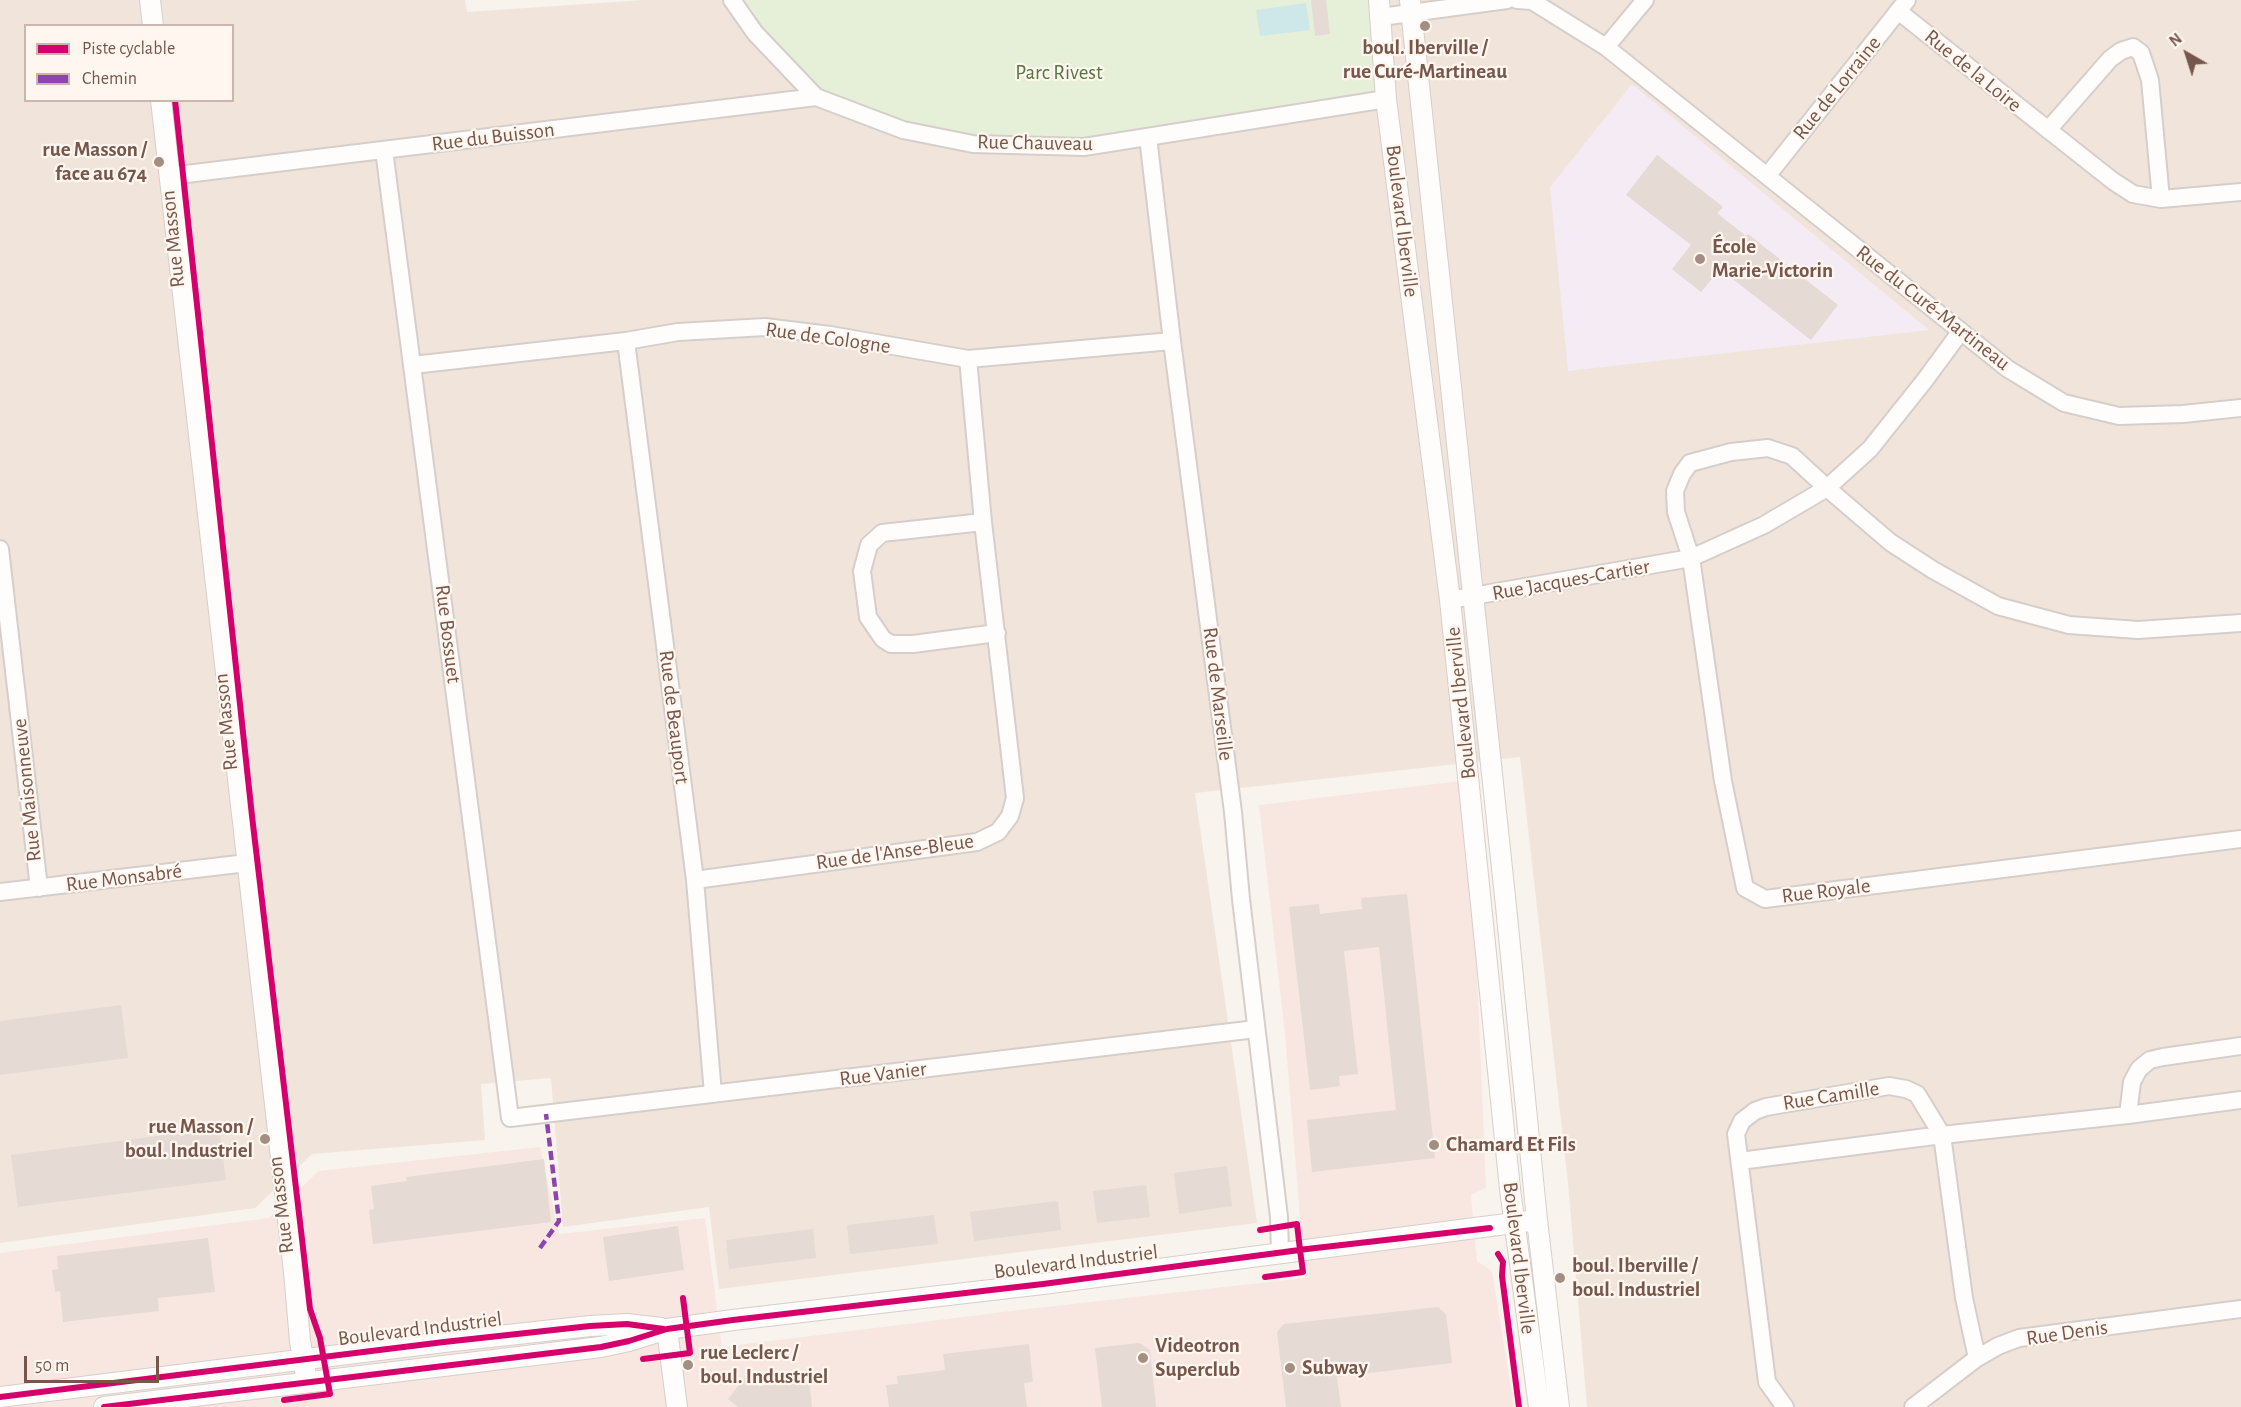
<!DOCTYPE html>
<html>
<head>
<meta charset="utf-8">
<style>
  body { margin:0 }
  #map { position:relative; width:2241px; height:1407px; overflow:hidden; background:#f8f3ed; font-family:"Alegreya Sans",sans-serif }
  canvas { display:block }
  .legend { position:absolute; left:24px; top:24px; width:210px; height:78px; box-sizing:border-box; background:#fff7ef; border:2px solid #c9b7ae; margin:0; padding:8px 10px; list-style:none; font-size:18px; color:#77574c }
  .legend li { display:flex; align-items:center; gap:12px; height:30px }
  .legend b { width:30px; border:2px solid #c9b7ae }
  .north { position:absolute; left:2157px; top:24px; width:60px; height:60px; -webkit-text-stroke:4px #fff7ef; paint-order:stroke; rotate:321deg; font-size:16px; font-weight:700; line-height:24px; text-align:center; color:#77574c }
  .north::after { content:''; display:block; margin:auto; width:21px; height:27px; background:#77574c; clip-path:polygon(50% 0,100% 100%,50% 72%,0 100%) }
  .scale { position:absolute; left:24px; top:1356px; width:135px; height:27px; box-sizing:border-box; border:3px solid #77574c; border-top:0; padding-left:8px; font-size:18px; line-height:21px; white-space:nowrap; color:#77574c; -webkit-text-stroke:4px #fff7ef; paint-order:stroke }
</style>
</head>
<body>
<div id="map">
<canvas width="2241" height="1407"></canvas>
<ul class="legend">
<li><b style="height:8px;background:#d6006c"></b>Piste cyclable</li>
<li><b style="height:8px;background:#8e44ad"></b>Chemin</li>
</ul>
<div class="north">N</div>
<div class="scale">50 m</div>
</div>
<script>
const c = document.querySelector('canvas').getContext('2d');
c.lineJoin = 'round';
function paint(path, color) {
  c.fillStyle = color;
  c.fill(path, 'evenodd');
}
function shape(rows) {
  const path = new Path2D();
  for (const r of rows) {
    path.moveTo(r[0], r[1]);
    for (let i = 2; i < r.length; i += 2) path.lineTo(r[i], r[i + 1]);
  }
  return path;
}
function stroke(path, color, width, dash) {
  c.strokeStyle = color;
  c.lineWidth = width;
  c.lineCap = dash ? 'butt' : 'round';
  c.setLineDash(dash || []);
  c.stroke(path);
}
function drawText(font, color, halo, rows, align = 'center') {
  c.font = font + ' "Alegreya Sans",sans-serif';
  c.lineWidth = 4.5;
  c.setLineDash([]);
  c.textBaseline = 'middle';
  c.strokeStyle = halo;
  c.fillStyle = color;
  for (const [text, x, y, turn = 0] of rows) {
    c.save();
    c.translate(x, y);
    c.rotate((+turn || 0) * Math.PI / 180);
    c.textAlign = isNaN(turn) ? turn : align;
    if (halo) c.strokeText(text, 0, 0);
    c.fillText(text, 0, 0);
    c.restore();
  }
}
const residential = shape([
  [0,0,465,0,467,12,644,0,2241,0,2241,1407,1587,1407,1568,1183,1520,757,1195,793,1257,1223,719,1289,709,1207,563,1227,551,1078,481,1084,485,1140,312,1154,255,1208,0,1243],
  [26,26,232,26,232,100,26,100]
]);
const commercial = shape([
  [1469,780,1486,1188,1471,1195,1477,1261,1492,1271,1514,1407,0,1407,0,1253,269,1218,319,1171,540,1147,559,1234,705,1218,722,1347,1019,1310,1305,1278,1285,1034,1259,805]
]);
const education = shape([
  [1632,84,1929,330,1568,371,1550,187]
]);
const green = shape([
  [733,0,1380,0,1386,99,1084,146,973,144,843,110,793,73]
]);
const water = shape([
  [1306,3,1310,30,1260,36,1256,10]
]);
const building = shape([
  [1311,0,1326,0,1330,34,1315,36],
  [1657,155,1723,207,1717,213,1746,236,1748,234,1838,305,1811,340,1720,269,1701,292,1672,269,1691,245,1626,195],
  [1407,894,1435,1158,1312,1172,1307,1120,1396,1110,1379,947,1344,951,1358,1074,1339,1076,1340,1086,1310,1090,1289,907,1319,904,1320,914,1362,909,1361,898],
  [121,1005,128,1058,0,1075,0,1021],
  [219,1128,226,1180,18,1207,11,1155],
  [544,1159,551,1222,373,1244,369,1210,374,1209,371,1186,407,1181,406,1177],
  [1227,1166,1232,1206,1179,1214,1174,1173],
  [1146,1185,1150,1217,1097,1223,1093,1191],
  [1058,1201,1061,1230,974,1241,970,1212],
  [934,1215,938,1244,850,1254,847,1225],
  [678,1226,684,1270,609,1281,603,1237],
  [813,1229,816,1258,729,1269,726,1240],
  [208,1238,215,1292,158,1298,159,1311,63,1322,60,1291,55,1292,52,1270,58,1269,57,1256],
  [1438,1307,1446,1314,1452,1363,1337,1377,1341,1407,1286,1407,1277,1332,1284,1324],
  [1139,1343,1150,1350,1156,1407,1102,1407,1095,1348],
  [1029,1344,1033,1382,1024,1383,1027,1407,889,1407,886,1385,898,1384,897,1376,945,1370,943,1354],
  [746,1376,759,1386,809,1380,812,1407,738,1407,728,1399]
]);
const minor = shape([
  [732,0,755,33,816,97,903,130,973,144,1084,147,1386,99],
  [1517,0,1532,1,1606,47,2008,369,2064,403,2119,416,2183,414,2241,408],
  [1898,11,2113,181,2133,194,2161,199,2241,192],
  [1381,17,1507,0],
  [1606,47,1645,0],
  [2048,130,2110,59,2121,51,2133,47,2141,53,2150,80,2161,199],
  [1148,137,1172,341,1233,812,1241,899,1279,1217,1280,1252],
  [384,150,510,1118,1256,1029],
  [170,176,816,97],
  [1767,176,1907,0],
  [626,341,695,880,713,1094],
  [413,365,626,341,678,332,765,327,830,335,968,359,1172,341],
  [983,522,882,533,869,545,862,571,868,617,883,639,891,644,913,644,997,633],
  [0,549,39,888],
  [1450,600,1691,558,1764,525,1827,488,1870,449,1925,380,1961,331],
  [2241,623,2138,630,2069,625,1998,606,1933,570,1890,542,1827,488,1792,456,1768,448,1731,452,1690,463,1682,474,1675,491,1676,512,1691,558,1723,781,1745,888,1765,899,2241,839],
  [695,880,977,842,998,832,1010,816,1015,798,983,522,968,359],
  [0,892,247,863],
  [2128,1115,2132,1082,2139,1069,2150,1060,2163,1057,2241,1046],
  [1740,1161,1942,1135,2128,1115,2241,1100],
  [1785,1407,1767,1382,1736,1134,1742,1121,1755,1111,1766,1107,1889,1086,1906,1089,1917,1094,1942,1135,1964,1298,1977,1358],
  [1913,1407,1977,1358,1998,1346,2019,1338,2241,1309]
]);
const tertiary = shape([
  [150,0,153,26],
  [1379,0,1386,99,1450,600,1510,1189,1539,1407],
  [1410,0,1506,906,1537,1220,1559,1407],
  [161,100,294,1272,300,1341,307,1382],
  [667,1329,677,1407],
  [0,1397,444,1342,590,1326,627,1324,661,1328],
  [104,1407,601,1347,629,1341,667,1329,733,1320,1043,1284,1537,1220]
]);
const quiet = shape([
  [540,1248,559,1221,546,1114]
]);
const cycleway = shape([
  [175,100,252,816,302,1239,310,1309,320,1338,330,1394,284,1400],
  [1260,1230,1297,1224,1300,1250,1303,1272,1265,1277],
  [1498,1254,1503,1262,1502,1276,1519,1407],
  [643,1359,690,1353,683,1298],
  [0,1397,444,1342,590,1326,627,1324,664,1329],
  [104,1407,601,1347,629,1341,667,1329,733,1320,1043,1284,1307,1249,1490,1228]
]);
const markers = [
  [1425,26,6,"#a48e84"],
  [159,162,6,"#a48e84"],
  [1700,259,6,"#a48e84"],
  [265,1139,6,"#a48e84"],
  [1434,1145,6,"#a48e84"],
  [1560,1278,6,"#a48e84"],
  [1143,1358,6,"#a48e84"],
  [688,1365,6,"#a48e84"],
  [1290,1368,6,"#a48e84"]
];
const poiNames = [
  ["boul. Iberville /",1425,48,"center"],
  ["rue Curé-Martineau",1425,72,"center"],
  ["rue Masson /",147,150,"right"],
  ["face au 674",147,174,"right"],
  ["École",1712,247],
  ["Marie-Victorin",1712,271],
  ["rue Masson /",253,1127,"right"],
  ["boul. Industriel",253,1151,"right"],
  ["Chamard Et Fils",1446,1145],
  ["boul. Iberville /",1572,1266],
  ["boul. Industriel",1572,1290],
  ["Videotron",1155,1346],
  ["Superclub",1155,1370],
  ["rue Leclerc /",700,1353],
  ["boul. Industriel",700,1377],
  ["Subway",1302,1368]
];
const streetNames = [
  ["Rue de la Loire",1973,71,39],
  ["Rue de Lorraine",1837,88,-51],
  ["Rue du Buisson",493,137,-7],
  ["Rue Chauveau",1035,143,1],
  ["Boulevard Iberville",1402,221,83],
  ["Rue Masson",173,239,-96],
  ["Rue du Curé-Martineau",1933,308,38],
  ["Rue de Cologne",828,338,8],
  ["Rue Jacques-Cartier",1571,580,-10],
  ["Rue Bossuet",448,634,83],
  ["Rue de Marseille",1218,694,83],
  ["Boulevard Iberville",1461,703,-96],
  ["Rue de Beauport",674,717,83],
  ["Rue Masson",226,722,-96],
  ["Rue Maisonneuve",27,790,-96],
  ["Rue de l'Anse-Bleue",895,852,-8],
  ["Rue Monsabré",124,878,-7],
  ["Rue Royale",1826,891,-7],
  ["Rue Vanier",883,1074,-7],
  ["Rue Camille",1831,1096,-9],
  ["Rue Masson",281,1205,-97],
  ["Boulevard Iberville",1519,1258,83],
  ["Boulevard Industriel",1076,1262,-7],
  ["Boulevard Industriel",420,1329,-7],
  ["Rue Denis",2067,1333,-8]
];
const parkNames = [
  ["Parc Rivest",1059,73]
];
paint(residential, '#f1e5db');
paint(commercial, '#f8e7e1');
paint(education, '#f4ebf4');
paint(green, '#e6efd8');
paint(water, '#cee8e9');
paint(building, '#e5dad4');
stroke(minor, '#d6ceca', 20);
stroke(tertiary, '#d6ceca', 22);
stroke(minor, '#fefdfc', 16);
stroke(tertiary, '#fefdfc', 20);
stroke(quiet, '#8e44ad', 4.5, [9, 4.5]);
stroke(cycleway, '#d6006c', 6);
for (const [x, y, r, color] of markers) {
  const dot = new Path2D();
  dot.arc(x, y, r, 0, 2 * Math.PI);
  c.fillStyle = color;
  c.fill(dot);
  stroke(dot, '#fff7ef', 2);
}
drawText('bold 21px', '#77574c', '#fff7ef', poiNames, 'left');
drawText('21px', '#77574c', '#fff7ef', streetNames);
drawText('21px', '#567741', '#fff7ef', parkNames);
</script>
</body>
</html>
